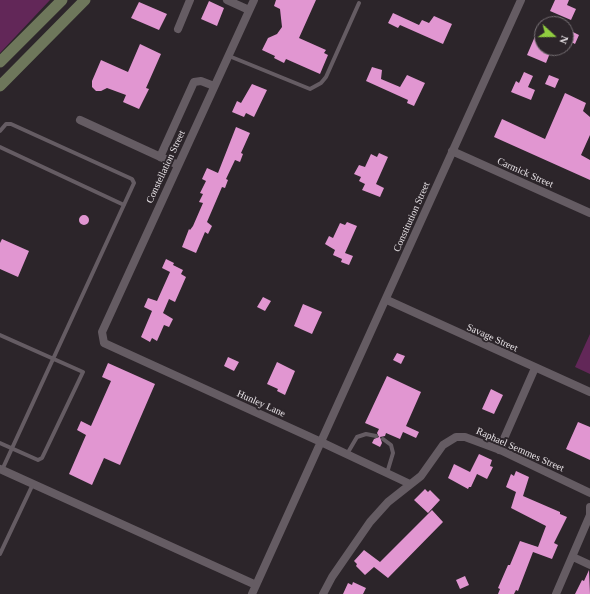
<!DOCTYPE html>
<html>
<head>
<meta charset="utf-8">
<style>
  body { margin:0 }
  #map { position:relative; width:590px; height:594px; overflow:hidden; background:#2c252a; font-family:Georgia,serif }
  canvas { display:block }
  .north { position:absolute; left:534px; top:16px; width:40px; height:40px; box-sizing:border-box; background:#2c252a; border:1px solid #777175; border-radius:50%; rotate:111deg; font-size:11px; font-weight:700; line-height:16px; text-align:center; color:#e7e2e6 }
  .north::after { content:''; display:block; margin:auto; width:14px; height:18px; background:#90cd40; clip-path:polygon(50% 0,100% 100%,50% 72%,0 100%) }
</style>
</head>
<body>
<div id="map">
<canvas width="590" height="594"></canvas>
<div class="north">N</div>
</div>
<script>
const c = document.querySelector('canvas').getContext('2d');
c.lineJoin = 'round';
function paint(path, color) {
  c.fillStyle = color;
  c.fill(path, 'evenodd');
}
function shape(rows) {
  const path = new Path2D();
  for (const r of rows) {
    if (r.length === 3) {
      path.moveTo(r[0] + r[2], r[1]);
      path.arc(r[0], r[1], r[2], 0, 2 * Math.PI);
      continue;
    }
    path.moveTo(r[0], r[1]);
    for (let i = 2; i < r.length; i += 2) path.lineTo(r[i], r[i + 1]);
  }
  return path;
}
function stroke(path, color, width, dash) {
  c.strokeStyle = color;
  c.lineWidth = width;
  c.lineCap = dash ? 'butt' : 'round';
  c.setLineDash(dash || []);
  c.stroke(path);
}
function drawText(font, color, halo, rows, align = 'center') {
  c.font = font + ' Georgia,serif';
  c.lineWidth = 4;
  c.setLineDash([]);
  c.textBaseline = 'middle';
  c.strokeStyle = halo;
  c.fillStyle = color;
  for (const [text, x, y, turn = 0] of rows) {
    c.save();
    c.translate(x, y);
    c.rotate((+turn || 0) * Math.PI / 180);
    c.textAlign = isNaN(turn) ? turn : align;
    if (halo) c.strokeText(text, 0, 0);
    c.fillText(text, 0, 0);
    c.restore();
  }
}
const green = shape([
  [0,0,50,0,0,53],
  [590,334,590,374,575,367]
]);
const building = shape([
  [276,0,316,0,299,38,326,50,324,53,328,55,320,74,286,59,284,63,274,58,275,56,262,50,268,38,277,34,282,27,280,9,274,6],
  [555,0,569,0,567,5,576,9,571,20,550,11],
  [209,1,224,8,217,26,201,19],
  [139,2,167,14,159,30,131,18],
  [393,13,419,25,422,20,429,23,434,16,452,24,443,44,400,25,398,28,388,23],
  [542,20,542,48,552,48,546,63,527,55],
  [569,30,579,35,575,44,566,39],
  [140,44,161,54,146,88,149,89,139,109,123,102,126,95,107,88,101,91,96,91,92,87,92,81,101,60,128,72],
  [372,67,382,70,381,79,400,87,407,75,425,83,414,106,407,103,408,100,366,81],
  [524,72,533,76,528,87,535,90,531,100,511,92,516,81,519,83],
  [549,75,559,79,555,88,545,84],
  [252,84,267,90,254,117,246,113,244,117,232,112,237,101,241,103],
  [565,93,586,103,583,111,590,117,590,135,581,155,590,160,590,180,494,137,502,119,545,139],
  [236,127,250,133,241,153,243,154,240,162,235,160,226,179,228,180,225,188,222,187,207,222,212,226,208,234,205,232,196,253,182,247,189,229,190,230,193,226,203,203,199,202,203,194,200,193,206,181,202,179,207,168,218,173],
  [379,153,388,157,376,184,384,188,380,197,362,190,365,184,359,181,361,177,354,174,359,165,365,167,371,154,377,157],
  [84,220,5],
  [347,222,357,226,345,253,353,256,349,265,341,262,342,259,333,255,335,250,325,244,329,236,333,238,340,223,345,225],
  [2,239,29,251,18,277,0,269,0,243],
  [166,259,174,263,173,265,183,270,181,274,186,277,175,302,169,299,163,313,173,319,169,327,164,325,157,341,152,338,150,342,141,337,152,311,144,307,148,298,157,301,170,272,162,268],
  [263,297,271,301,265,311,257,307],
  [303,304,322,312,312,334,294,326],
  [397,353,405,356,401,364,393,360],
  [228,357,239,362,234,371,224,366],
  [277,362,295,371,285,395,277,391,278,389,267,384],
  [108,363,155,384,120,465,104,458,92,485,69,474,86,435,77,430,81,421,91,426,111,381,102,377],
  [387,376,421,392,406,426,419,432,416,438,403,432,400,439,386,433,385,436,380,437,382,443,380,447,372,443,374,439,379,437,377,433,379,429,365,423],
  [491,389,503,395,494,414,482,409],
  [578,422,590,427,590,460,566,449],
  [479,454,492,460,490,466,493,467,487,479,477,474,471,487,469,487,468,489,448,478,454,464,470,472],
  [516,471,529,477,523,496,560,512,560,514,567,517,554,543,558,545,552,559,533,552,518,591,516,590,514,594,498,594,500,589,498,588,508,565,510,565,520,541,538,547,546,526,511,508,516,492,506,487,511,474,514,476],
  [425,489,428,492,430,490,440,500,428,513,414,500],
  [432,510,443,522,388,578,374,567,365,575,356,566,357,564,354,561,364,550,380,562],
  [589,570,590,594,575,594,582,580,584,581],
  [465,576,469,585,460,589,456,580],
  [353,582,366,588,363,594,343,594,348,583,352,585]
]);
const service = shape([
  [229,56,310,89,321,83,326,77,359,3],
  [0,131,6,124,11,124,132,179,134,183,2,470],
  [0,147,124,205],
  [0,335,83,372,42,458,38,460,0,443],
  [383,439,391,445,393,453,387,473],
  [347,454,357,437,366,434,376,436],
  [0,554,33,484]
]);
const minor = shape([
  [227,0,249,10],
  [254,0,102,332,104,343,321,442,410,484],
  [178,29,190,0],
  [80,120,178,165],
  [452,151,590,213],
  [160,157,194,82,201,81,214,86],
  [387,300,590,392],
  [499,450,535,368],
  [0,469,256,585],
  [573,557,590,565],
  [252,594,521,0],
  [323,594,332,577,370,522,388,502,421,476,443,445,456,437,465,437,500,450,590,493],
  [556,594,590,515,590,507]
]);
const secondary = shape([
  [0,62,62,0],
  [0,86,85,0]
]);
const streetNames = [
  ["Constellation Street",166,167,-65],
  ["Carmick Street",525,173,24],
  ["Constitution Street",412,217,-66],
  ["Savage Street",492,338,24],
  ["Hunley Lane",261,404,24],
  ["Raphael Semmes Street",520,450,24]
];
paint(green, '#622758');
paint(building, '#e196d1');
stroke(service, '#655c63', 4);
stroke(minor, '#655c63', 8);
stroke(secondary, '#6e775b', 11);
drawText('10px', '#e7e2e6', '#2c252a', streetNames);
</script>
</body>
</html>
